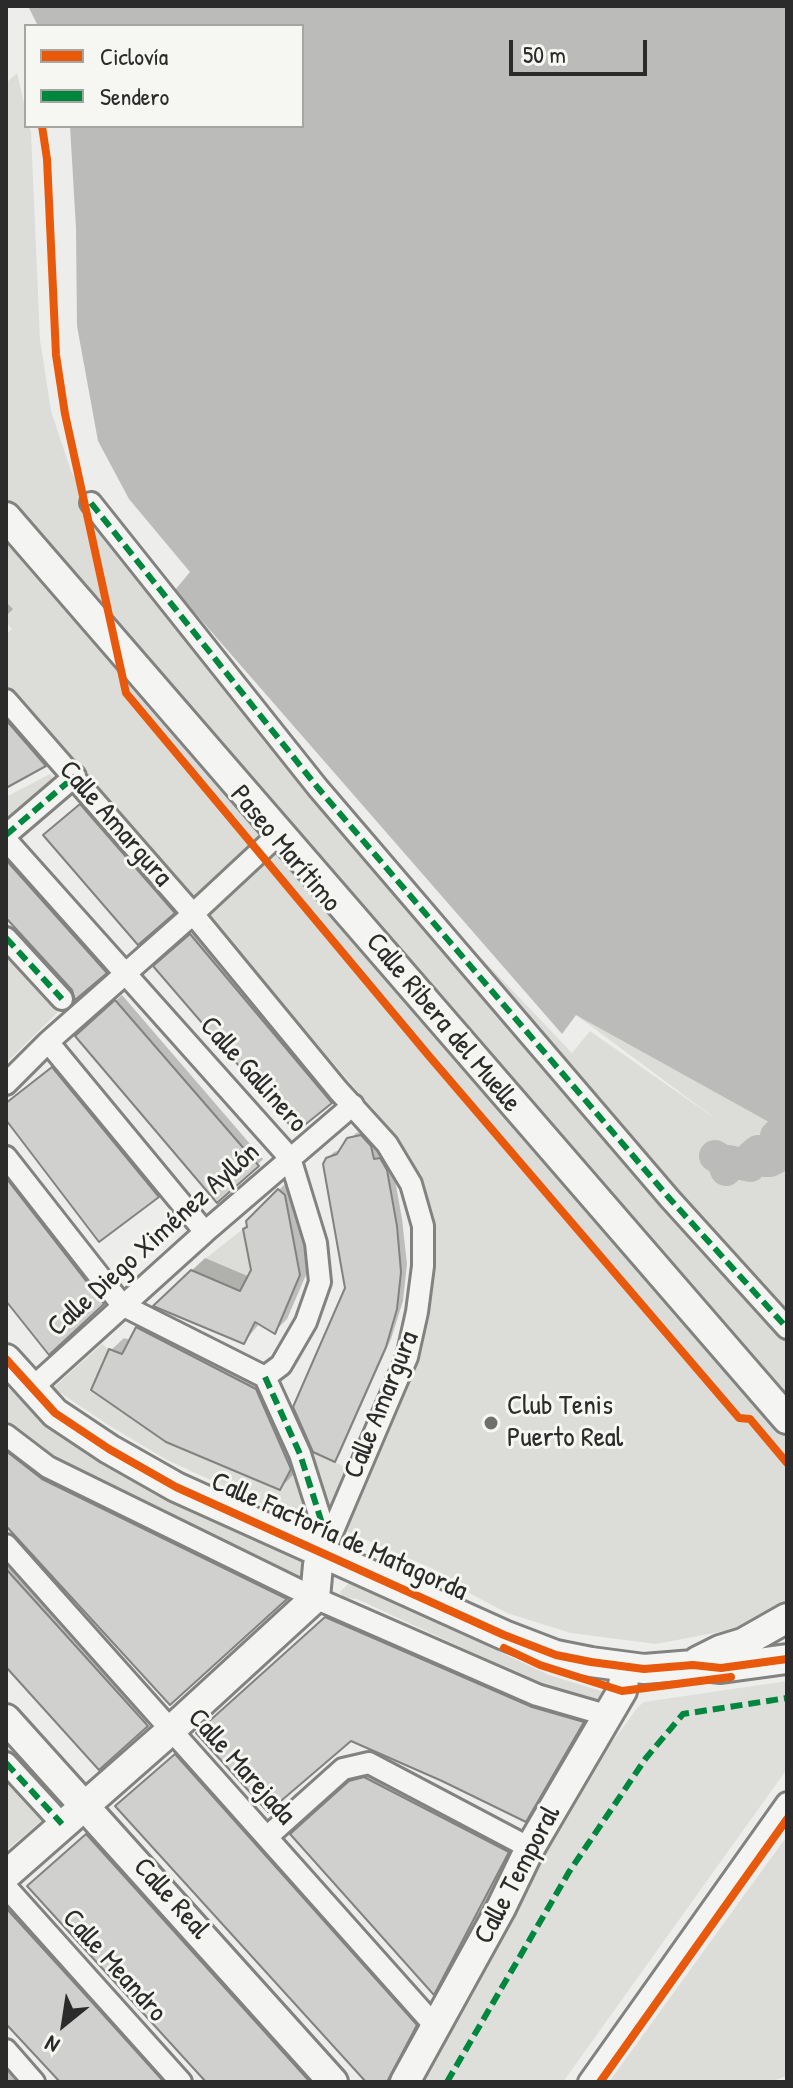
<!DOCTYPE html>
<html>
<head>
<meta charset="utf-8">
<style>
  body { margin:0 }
  #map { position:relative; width:793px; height:2088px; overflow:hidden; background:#ededeb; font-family:"Patrick Hand",sans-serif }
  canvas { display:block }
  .frame { position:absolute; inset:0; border:8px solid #2b2b2b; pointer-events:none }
  .legend { position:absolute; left:24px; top:24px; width:280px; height:104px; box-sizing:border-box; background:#f6f6f2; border:2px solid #a5a5a2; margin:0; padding:10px 14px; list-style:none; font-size:24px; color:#2b2b2b }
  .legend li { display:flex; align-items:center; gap:16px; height:40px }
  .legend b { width:40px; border:2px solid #a5a5a2 }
  .north { position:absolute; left:24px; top:1984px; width:80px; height:80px; -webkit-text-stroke:6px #f6f6f2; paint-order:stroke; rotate:210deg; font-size:22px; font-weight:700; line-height:32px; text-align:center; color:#2b2b2b }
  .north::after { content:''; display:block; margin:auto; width:28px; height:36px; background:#2b2b2b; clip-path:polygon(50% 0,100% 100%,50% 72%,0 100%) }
  .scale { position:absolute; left:509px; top:40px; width:138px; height:36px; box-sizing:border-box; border:4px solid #2b2b2b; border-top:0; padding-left:10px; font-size:24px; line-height:28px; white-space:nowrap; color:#2b2b2b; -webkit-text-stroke:6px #f6f6f2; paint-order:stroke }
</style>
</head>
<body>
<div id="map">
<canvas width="793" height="2088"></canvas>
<div class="frame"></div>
<ul class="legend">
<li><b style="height:10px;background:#e8590c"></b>Ciclovía</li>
<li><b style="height:10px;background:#00873e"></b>Sendero</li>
</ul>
<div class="north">N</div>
<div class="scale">50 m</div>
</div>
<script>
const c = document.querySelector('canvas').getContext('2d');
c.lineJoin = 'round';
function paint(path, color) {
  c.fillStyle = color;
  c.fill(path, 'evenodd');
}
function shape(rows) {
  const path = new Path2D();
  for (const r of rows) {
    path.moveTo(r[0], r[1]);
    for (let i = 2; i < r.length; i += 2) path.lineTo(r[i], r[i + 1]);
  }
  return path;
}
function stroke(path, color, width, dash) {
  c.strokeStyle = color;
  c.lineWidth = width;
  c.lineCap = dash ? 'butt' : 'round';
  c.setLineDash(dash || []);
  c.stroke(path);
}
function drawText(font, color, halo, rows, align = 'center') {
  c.font = font + ' "Patrick Hand",sans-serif';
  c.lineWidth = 6;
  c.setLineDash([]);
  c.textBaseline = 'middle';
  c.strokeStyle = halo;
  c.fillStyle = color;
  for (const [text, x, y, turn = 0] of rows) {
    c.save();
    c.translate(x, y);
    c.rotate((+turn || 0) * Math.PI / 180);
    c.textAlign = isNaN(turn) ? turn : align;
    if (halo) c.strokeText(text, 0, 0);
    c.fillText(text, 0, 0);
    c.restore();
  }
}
const built = shape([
  [787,1681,787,1769,563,2082,417,2082,582,1783,638,1707,644,1702]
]);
const green = shape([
  [787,6,787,1165,741,1137,787,1168,787,1605,745,1627,656,1644,571,1633,507,1613,441,1578,440,1572,346,1531,422,1351,435,1270,431,1216,392,1131,6,684,6,634,12,629,6,622,6,83,17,73,26,112,26,126,29,126,31,132,40,340,44,365,51,411,71,471,82,491,271,737,572,1053,590,1031,720,1122,576,1015],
  [50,774,58,784,15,821,6,820,6,797],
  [6,950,60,1010,6,1063],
  [243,1229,251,1270,241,1290,191,1270],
  [102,1344,109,1349,91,1390,166,1442,280,1490,297,1456,307,1450,352,1470,324,1532,167,1460,110,1426,53,1388],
  [6,1386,60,1434,93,1456,198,1510,311,1559,310,1588,76,1471,6,1427],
  [350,1582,549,1675,614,1695,604,1707,552,1689,357,1599,343,1597,340,1592],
  [6,1741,61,1804,6,1851],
  [787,1836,787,2076,769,2082,609,2082]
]);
const water = shape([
  [28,6,787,6,787,1132,576,1015,562,1034,175,590,190,572,129,499,98,441,77,326,76,228,70,126,302,126,302,26,38,26]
]);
const shadow = shape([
  [6,602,13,609,6,616],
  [6,691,58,752,45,764,6,786],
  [94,793,186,899,173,911,59,822],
  [22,851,118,958,76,997,73,989,6,914,6,867],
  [204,922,343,1088,297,1129,169,954],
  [122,995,263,1159,257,1165,83,1030],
  [66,1056,171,1183,158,1195,99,1240,6,1117,6,1104],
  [368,1130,377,1139,379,1154,387,1153,392,1163,402,1219,407,1264,403,1301,391,1339,340,1454,334,1460,347,1288,327,1159,334,1152,343,1149,356,1133],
  [6,1139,8,1152,116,1289,49,1352,6,1296],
  [292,1177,312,1261,287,1319,274,1332,260,1323,244,1342,157,1305,205,1258,250,1277,253,1270,248,1221],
  [151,1315,269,1376,303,1454,293,1475,280,1488,110,1351,124,1338,131,1340,138,1328],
  [6,1428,55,1466,298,1585,170,1702,6,1523],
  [6,1543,159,1711,146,1724,6,1664],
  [340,1605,595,1709,538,1806,525,1819,350,1739,212,1720],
  [189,1742,429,2011,390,2082,369,2082,131,1793],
  [364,1769,521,1838,446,1979,434,1992,305,1821],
  [100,1822,335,2082,209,2082,42,1873],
  [19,1896,189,2082,63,2082,6,2021,6,1908],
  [6,2043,41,2082,6,2082]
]);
const river = shape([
  [715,1156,723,1161,726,1170,729,1161,750,1166,752,1156,758,1151,764,1161,770,1161,776,1158,776,1136,779,1133,787,1133]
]);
const building = shape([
  [6,720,46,766,6,788,6,720],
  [80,804,175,913,138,945,43,835,80,804],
  [6,860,107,973,75,1000,72,990,6,918,6,860],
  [190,934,332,1103,296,1132,153,966,190,934],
  [115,1000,259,1166,217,1203,75,1036,115,1000],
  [52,1067,159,1197,99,1242,6,1120,6,1103,52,1067],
  [361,1135,371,1146,374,1159,380,1158,387,1170,397,1226,401,1272,397,1309,386,1347,335,1462,313,1452,293,1407,345,1288,323,1164,326,1158,337,1154,347,1138,361,1135],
  [6,1178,104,1304,49,1355,6,1301,6,1178],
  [278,1189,285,1195,300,1275,275,1334,255,1322,244,1344,153,1306,191,1270,240,1291,251,1270,243,1229,247,1227,246,1221,278,1189],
  [136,1327,256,1389,291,1469,280,1490,166,1442,91,1390,109,1349,122,1354,136,1327],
  [6,1451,42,1479,287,1599,170,1705,6,1526,6,1451],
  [6,1569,148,1726,99,1770,6,1667,6,1569],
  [325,1617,532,1707,584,1722,526,1822,442,1781,351,1741,268,1812,196,1733,325,1617],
  [175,1754,417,2025,387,2082,366,2082,115,1806,175,1754],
  [364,1777,509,1852,434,1995,290,1834,349,1781,364,1777],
  [86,1834,87,1835,310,2082,206,2082,27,1886,86,1834],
  [6,1908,90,2000,164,2082,60,2082,6,2024,6,1908]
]);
const street = shape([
  [91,503,318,788,670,1199,787,1328],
  [6,700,193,914,338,1090,387,1144,411,1184,423,1226,423,1266,417,1312,407,1357,323,1554],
  [6,835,75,776],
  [6,840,290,1158,316,1243,320,1282,306,1322,281,1365,265,1377,122,1305,6,1157],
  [6,938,62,999],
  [48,1042,205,1232],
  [6,1084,48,1042,193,914,281,832],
  [265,1377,300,1454,327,1539],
  [31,1389,205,1232,353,1105],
  [6,1435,48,1467,315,1598,537,1695,606,1715],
  [6,1545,435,2026],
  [6,1763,62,1824],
  [267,1837,343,1769,369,1763,530,1848],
  [6,1887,181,2082],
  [6,2050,34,2082],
  [589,2082,787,1803]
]);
const secondary = shape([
  [6,517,787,1419],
  [6,1359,55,1413,109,1449,176,1487,504,1635,556,1655,591,1662,644,1669,693,1665,721,1668,787,1659],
  [698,1661,720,1650,743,1643,787,1618],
  [6,1719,333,2082],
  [6,1875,170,1731,315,1598,318,1565,323,1554],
  [405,2082,501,1908,530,1848,622,1691,626,1668]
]);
const quiet = shape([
  [91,503,318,788,670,1199,787,1328],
  [6,835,75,776],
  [6,938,62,999],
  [265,1377,300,1454,327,1539],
  [6,1763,62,1824],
  [447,2082,569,1872,646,1758,683,1714,787,1698]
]);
const cycleway = shape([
  [42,126,47,159,56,355,65,414,126,693,429,1056,739,1418,750,1419,787,1463],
  [6,1359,55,1413,109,1449,176,1487,504,1635,556,1655,591,1662,644,1669,693,1665,721,1668,787,1659],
  [504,1648,540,1665,622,1691,731,1677],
  [600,2082,787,1819]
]);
const markers = [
  [491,1423,8,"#6f6f6e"]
];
const streetNames = [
  ["Calle Amargura",115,824,49],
  ["Paseo Marítimo",285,849,50],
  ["Calle Ribera del Muelle",443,1023,50],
  ["Calle Gallinero",253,1075,48],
  ["Calle Diego Ximénez Ayllón",154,1240,-42],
  ["Calle Amargura",382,1405,-68],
  ["Calle Factoría de Matagorda",339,1537,24],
  ["Calle Marejada",241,1767,48],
  ["Calle Temporal",518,1875,-62],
  ["Calle Real",171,1899,48],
  ["Calle Meandro",114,1966,48]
];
const poiNames = [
  ["Club Tenis",507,1407],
  ["Puerto Real",507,1439]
];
paint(built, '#dededb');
paint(green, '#dcdcd9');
paint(water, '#bbbbb9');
paint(shadow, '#0003');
stroke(river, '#bbbbb9', 32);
paint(building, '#d0d0cf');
stroke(building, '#828281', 2);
stroke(street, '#828281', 26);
stroke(secondary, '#828281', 34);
stroke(street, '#f4f4f2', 20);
stroke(secondary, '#f4f4f2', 28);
stroke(quiet, '#00873e', 6, [12, 6]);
stroke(cycleway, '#e8590c', 8);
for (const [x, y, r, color] of markers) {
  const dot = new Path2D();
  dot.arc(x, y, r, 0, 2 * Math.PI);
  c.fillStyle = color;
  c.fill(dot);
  stroke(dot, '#f6f6f2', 3);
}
drawText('28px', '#2b2b2b', '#f6f6f2', streetNames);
drawText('28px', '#2b2b2b', '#f6f6f2', poiNames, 'left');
</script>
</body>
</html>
